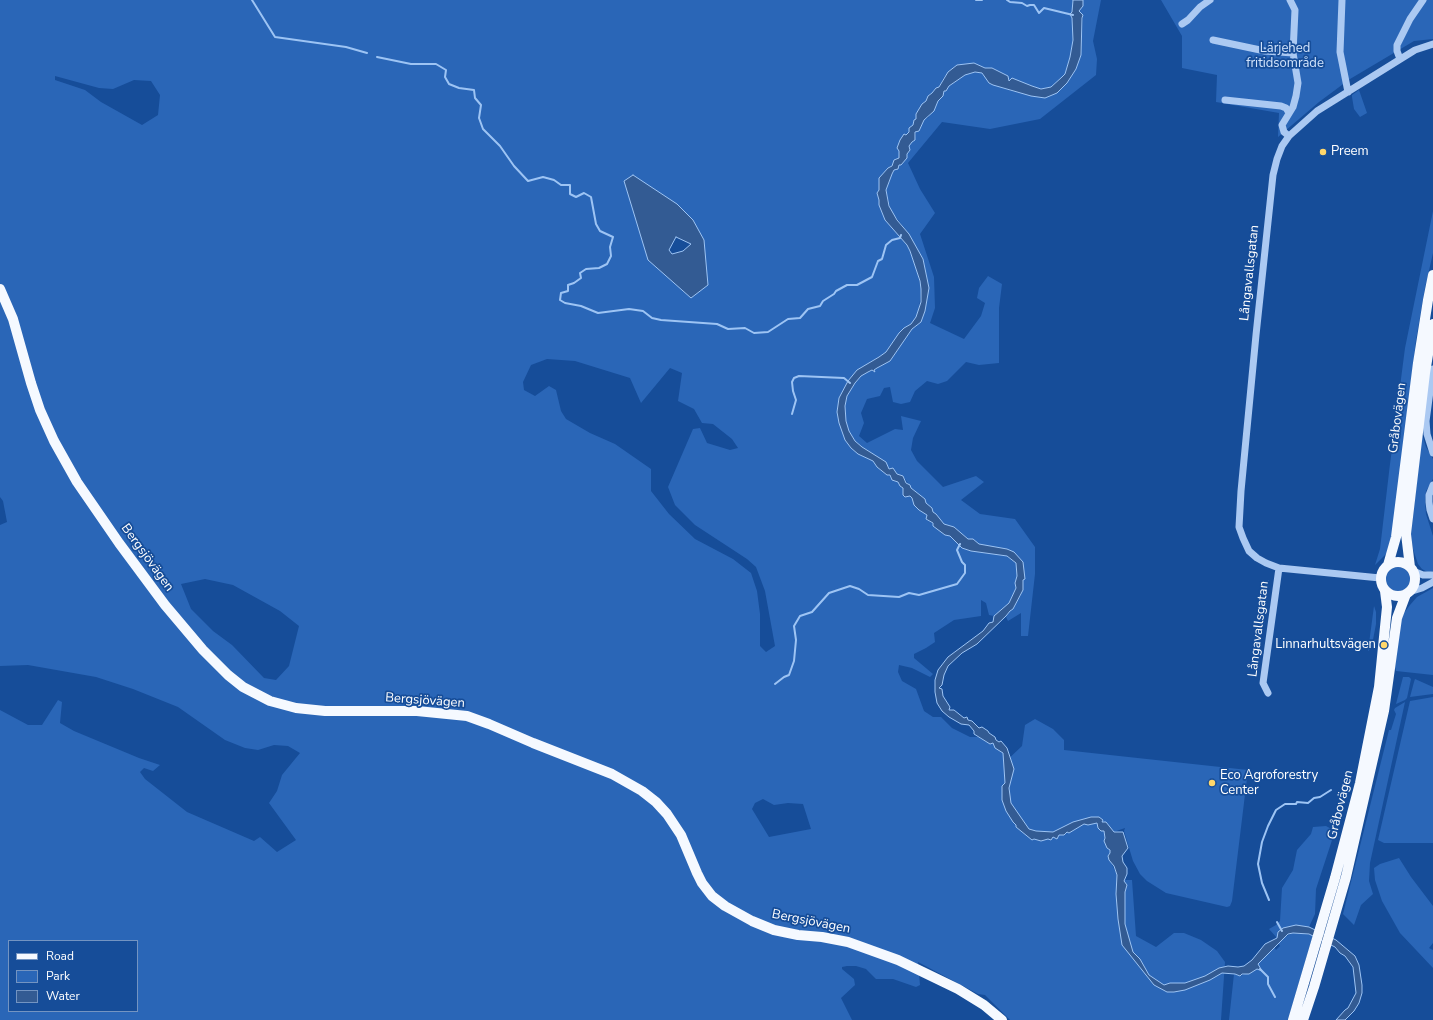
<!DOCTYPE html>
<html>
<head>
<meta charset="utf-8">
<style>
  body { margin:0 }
  #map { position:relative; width:1433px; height:1020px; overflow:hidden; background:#164d99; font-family:"Nunito Sans",sans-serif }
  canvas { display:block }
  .legend { position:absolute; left:8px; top:940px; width:130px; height:72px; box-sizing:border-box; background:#164d99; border:1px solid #7394c2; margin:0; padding:5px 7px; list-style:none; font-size:12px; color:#fff }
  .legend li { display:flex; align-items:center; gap:8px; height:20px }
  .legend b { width:20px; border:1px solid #7394c2 }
</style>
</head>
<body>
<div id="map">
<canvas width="1433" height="1020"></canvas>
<ul class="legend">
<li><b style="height:5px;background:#f5f9ff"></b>Road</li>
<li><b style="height:11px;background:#2a66b7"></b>Park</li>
<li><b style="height:11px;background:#335b93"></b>Water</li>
</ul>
</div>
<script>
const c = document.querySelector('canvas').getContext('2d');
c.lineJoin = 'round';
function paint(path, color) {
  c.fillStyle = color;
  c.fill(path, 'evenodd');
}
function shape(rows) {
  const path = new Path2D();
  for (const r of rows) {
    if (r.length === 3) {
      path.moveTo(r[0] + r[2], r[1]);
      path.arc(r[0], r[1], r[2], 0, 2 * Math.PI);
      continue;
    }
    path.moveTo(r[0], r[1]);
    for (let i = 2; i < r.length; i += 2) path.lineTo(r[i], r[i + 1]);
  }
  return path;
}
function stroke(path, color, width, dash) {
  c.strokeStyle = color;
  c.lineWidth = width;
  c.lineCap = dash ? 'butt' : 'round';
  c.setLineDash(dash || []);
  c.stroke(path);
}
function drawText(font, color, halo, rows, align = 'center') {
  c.font = font + ' "Nunito Sans",sans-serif';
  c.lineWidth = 3.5;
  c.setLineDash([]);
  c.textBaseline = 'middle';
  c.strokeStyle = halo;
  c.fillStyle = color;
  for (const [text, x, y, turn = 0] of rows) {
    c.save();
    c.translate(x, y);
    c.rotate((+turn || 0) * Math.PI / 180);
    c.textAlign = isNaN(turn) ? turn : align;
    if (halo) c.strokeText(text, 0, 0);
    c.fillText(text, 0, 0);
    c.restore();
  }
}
const green = shape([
  [0,0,1073,0,1072,12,1070,14,1072,18,1073,40,1070,57,1065,74,1051,87,1041,89,1032,86,1012,78,1009,82,1008,76,992,68,985,68,974,63,957,65,953,68,944,77,939,87,936,88,932,93,928,96,926,101,922,104,918,111,916,119,909,131,906,135,904,134,899,151,899,158,879,178,879,190,877,193,879,200,879,205,885,220,907,245,910,251,917,271,921,289,919,311,916,317,911,324,904,328,886,352,879,357,870,362,839,398,837,412,845,440,851,448,858,454,873,461,877,467,887,475,890,475,892,480,898,482,903,488,905,497,910,496,912,498,919,510,927,515,926,519,950,536,962,548,971,551,1007,556,1016,563,1017,576,1015,583,1016,588,1009,603,1004,608,994,616,989,615,986,603,981,600,981,616,954,620,934,633,935,642,926,648,914,654,914,658,933,674,930,677,912,668,899,665,898,672,902,681,916,689,924,711,933,717,941,717,952,728,970,737,978,737,990,744,993,743,1003,753,1004,763,1022,746,1025,725,1035,719,1053,729,1064,740,1064,750,1248,770,1232,901,1230,906,1227,907,1166,893,1147,881,1140,874,1133,861,1124,831,1125,828,1105,835,1104,841,1110,850,1110,853,1108,856,1117,875,1117,880,1132,880,1136,936,1156,947,1174,933,1184,933,1201,940,1217,951,1225,962,1221,1020,1010,1020,985,995,978,994,918,962,920,985,916,987,893,979,876,979,866,969,856,966,847,966,842,967,842,969,854,979,855,985,841,998,852,1020,0,1020,0,710,28,725,42,725,58,700,62,702,60,723,74,731,139,758,160,765,153,771,144,768,140,772,145,779,187,812,254,841,260,837,277,852,296,840,269,803,277,791,282,775,300,753,288,746,274,745,258,750,245,748,225,740,178,707,133,689,96,677,28,665,0,666,0,525,7,522,3,501,0,497],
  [55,76,99,88,113,89,134,80,151,81,160,95,158,115,142,125,101,102,85,90,55,80],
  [677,204,708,285,648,260],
  [547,359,575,361,630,378,641,403,670,368,682,373,678,401,694,409,702,423,713,424,732,439,738,448,730,450,707,443,700,428,693,429,668,487,675,505,695,525,747,559,756,567,765,591,775,646,766,652,760,646,760,614,757,591,751,573,733,559,695,539,669,514,651,491,651,469,615,444,590,433,566,419,561,411,556,390,549,386,535,396,524,390,523,382,531,365],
  [205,579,233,585,280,611,299,626,289,666,276,680,264,678,232,645,213,631,191,609,181,584],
  [763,799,774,805,788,803,803,804,811,829,769,837,752,809,755,803],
  [9,941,137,941,137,1011,9,1011],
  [1083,0,1101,0,1093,41,1097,59,1096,75,1040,119,990,129,942,122,908,163,920,189,935,213,920,234,934,277,935,308,930,323,964,339,981,316,985,303,977,298,979,288,988,276,1002,284,999,308,999,363,979,365,966,362,947,381,938,384,927,381,915,391,910,402,901,404,893,402,890,387,884,388,880,396,867,399,861,413,864,423,859,436,867,443,895,429,903,430,901,416,921,421,913,438,911,450,917,461,943,487,976,476,984,482,961,500,980,514,1015,519,1035,547,1035,574,1028,636,1021,636,1021,613,1008,621,1006,617,1010,611,1013,609,1021,595,1023,580,1023,562,979,544,973,539,968,539,954,527,944,524,936,514,933,513,932,508,926,503,925,499,911,488,903,476,897,474,893,468,890,469,878,457,862,447,855,441,849,431,846,421,845,406,847,396,855,383,861,376,868,372,874,370,890,361,912,329,921,322,925,311,929,287,923,259,909,234,891,211,886,190,892,174,894,170,897,169,899,165,901,165,910,150,909,146,912,142,915,140,916,132,921,127,924,119,928,118,931,113,944,91,946,91,949,86,965,75,975,72,982,73,985,76,989,83,1009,90,1020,93,1057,93,1067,83,1076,69,1081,55,1083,15,1079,11,1083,6],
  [1161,0,1433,0,1433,39,1414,41,1350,79,1319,102,1278,137,1279,113,1216,102,1217,75,1182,68,1182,36],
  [1359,90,1367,113,1360,117,1354,109,1352,97,1352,95],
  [1433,211,1433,253,1425,288,1416,340,1394,527,1387,553,1375,565,1380,549,1390,464,1405,348],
  [1422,434,1426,447,1433,459,1433,479,1426,491,1425,502,1426,514,1433,536,1433,571,1429,573,1422,569,1418,564,1413,549,1411,535],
  [1398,579,12],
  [1269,580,1264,627,1260,625,1264,583],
  [1433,588,1433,675,1396,671,1395,667,1400,623,1404,613,1410,605,1417,597],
  [1374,606,1376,612,1376,624,1372,645,1375,646,1368,651],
  [1403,677,1409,677,1411,679,1407,698,1405,700,1396,704],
  [1415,679,1433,687,1433,694,1410,697,1414,682],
  [1433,697,1433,843,1384,843,1378,840,1410,701],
  [1405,702,1370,863,1369,881,1373,894,1361,905,1354,925,1343,914,1389,730,1391,730,1396,714,1394,710,1395,708],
  [1326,826,1335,831,1316,889,1315,914,1309,927,1296,925,1278,935,1277,938,1269,929,1276,925,1280,921,1282,888,1293,870,1297,850,1311,834,1313,827],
  [1399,858,1411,877,1433,906,1433,943,1429,948,1433,950,1433,968,1400,933,1382,901,1375,880,1374,868,1380,864],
  [1293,933,1313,935,1288,1020,1229,1020,1234,974,1240,976,1257,969,1259,969,1258,964,1274,947,1276,950,1280,946,1278,943,1284,937]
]);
const water = shape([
  [1073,0,1083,0,1083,6,1079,11,1083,15,1082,18,1081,55,1076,69,1067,83,1057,93,1045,98,1031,96,993,85,989,83,982,73,975,72,965,75,949,86,946,91,944,91,943,96,938,101,934,111,924,120,919,131,915,132,915,140,912,142,909,146,910,150,907,154,907,158,901,165,899,165,898,169,894,170,892,174,886,190,889,206,897,220,909,234,923,259,929,288,925,311,921,322,912,329,890,361,877,368,874,370,875,372,872,370,868,372,861,376,855,383,847,396,845,406,846,421,849,431,855,441,862,447,886,462,889,469,893,468,897,474,903,476,906,483,910,485,911,488,925,499,926,503,932,508,933,512,936,514,944,524,954,527,968,539,973,539,979,544,1007,549,1014,552,1023,562,1025,579,1023,580,1023,590,1013,609,1010,611,1006,616,977,644,962,653,948,666,944,675,942,685,939,688,942,689,943,696,950,707,949,710,954,710,964,718,967,717,968,720,972,721,979,728,982,727,988,731,989,733,995,737,996,740,999,742,1001,741,1007,748,1014,769,1009,788,1011,803,1029,829,1036,831,1053,832,1073,822,1091,817,1099,817,1103,820,1102,822,1106,822,1114,832,1123,832,1128,848,1122,856,1123,862,1127,868,1127,874,1124,881,1127,885,1125,892,1125,924,1133,952,1140,959,1149,975,1164,985,1170,983,1185,983,1205,976,1219,968,1228,966,1238,967,1244,966,1252,960,1265,944,1277,938,1278,932,1283,928,1296,925,1309,927,1336,940,1355,956,1359,965,1362,985,1362,993,1359,1003,1354,1011,1345,1020,1336,1020,1345,1010,1348,1008,1356,993,1353,967,1345,956,1340,953,1335,947,1309,934,1293,933,1288,934,1258,964,1262,971,1257,969,1249,974,1242,974,1240,976,1235,974,1222,973,1210,980,1185,990,1174,992,1167,992,1154,985,1122,945,1118,919,1116,894,1117,875,1114,866,1109,860,1108,856,1110,853,1110,850,1107,848,1104,841,1105,838,1104,831,1101,831,1098,828,1097,823,1088,825,1084,824,1069,833,1067,832,1064,835,1059,835,1057,839,1053,837,1051,840,1048,839,1041,841,1034,839,1032,840,1016,827,1016,825,1013,822,1006,811,1002,800,1002,786,1005,783,1003,753,995,748,993,743,990,744,974,734,974,731,969,725,961,724,949,717,942,711,937,703,935,692,935,680,938,670,948,657,983,631,989,623,993,622,994,616,1009,603,1016,588,1015,583,1017,576,1016,563,1007,556,971,551,962,548,950,536,945,535,933,526,933,523,926,519,927,515,919,510,914,505,912,498,910,496,905,497,903,495,903,488,900,486,898,482,892,480,890,475,887,475,877,467,873,461,858,454,851,448,845,440,839,423,837,412,839,398,848,381,857,370,879,357,886,352,899,333,904,328,911,324,916,317,921,302,921,289,920,281,910,251,907,245,885,220,879,205,879,200,877,193,879,190,879,178,888,168,892,166,894,160,899,158,899,151,897,148,900,140,904,134,906,135,909,132,909,128,913,125,914,120,916,119,916,114,922,104,926,101,928,96,932,93,936,88,939,87,948,72,957,65,974,63,985,68,992,68,1008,76,1009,81,1012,78,1032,86,1041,89,1051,87,1062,77,1065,74,1070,57,1073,40,1072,18,1070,14,1072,12,1073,0],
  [633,175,677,204,693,220,704,240,708,285,691,298,648,260,624,181,633,175],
  [676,237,691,244,683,251,672,254,669,250,676,237]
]);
const stream = shape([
  [252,0,275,37,346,47,367,53],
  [976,0,982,0],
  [1007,0,1010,2,1022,3,1027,6,1030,5,1034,5,1039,13,1044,8,1073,15],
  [377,57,411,64,436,64,446,70,445,77,449,84,459,88,474,90,475,98,481,105,479,118,483,129,500,146,514,166,528,181,543,177,554,180,561,185,570,185,570,194,576,197,584,193,591,197,596,224,600,231,613,237,610,247,611,256,607,264,599,268,586,269,580,273,581,278,574,283,568,285,568,291,561,293,560,300,565,303,581,306,598,313,629,309,643,311,652,318,661,320,717,324,728,329,745,328,754,333,768,332,788,319,800,318,808,309,820,306,823,301,834,294,836,291,847,285,857,285,872,277,878,261,882,259,886,245,892,240,900,238,901,235],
  [792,414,796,400,793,391,792,382,794,378,799,376,844,378,850,383],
  [775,684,784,677,789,675,794,661,796,640,794,626,800,616,812,612,829,593,850,586,859,589,868,595,899,597,909,593,919,595,957,584,965,573,965,565,962,562,957,550,960,544],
  [1269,900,1262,883,1258,864,1262,842,1268,826,1276,810,1285,804,1296,804,1297,802,1308,803,1314,798,1320,797,1331,790],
  [1277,922,1282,931],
  [1260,969,1268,977,1268,984,1275,997]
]);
const minor = shape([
  [1342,0,1340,52,1348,92],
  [1182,24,1188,20,1200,7,1210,0],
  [1213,40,1265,51,1293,53],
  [1400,59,1397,51,1397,45,1410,19,1423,0],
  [1225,100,1281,106,1286,108,1289,113],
  [1289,136,1284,132,1282,125,1293,107,1296,96,1298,83,1293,53,1295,10,1290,0],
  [1433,369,1426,421,1427,434,1433,453],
  [1433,485,1429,495,1429,502,1430,510,1433,519],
  [1413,571,1423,575,1433,575],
  [1380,578,1279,568,1266,563,1257,558,1249,551,1243,538,1239,527,1241,491,1256,335,1273,175,1277,159,1282,146,1289,136,1317,111,1415,50,1433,44],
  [1409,592,1422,588,1433,582],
  [1268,693,1263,683,1279,568]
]);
const major = shape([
  [0,289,13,319,31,383,40,410,54,441,77,482,119,543,165,605,203,650,228,675,243,687,270,701,296,708,325,711,417,711,467,716,489,724,533,743,612,774,642,791,656,802,667,814,681,835,697,873,702,883,712,896,725,906,752,921,774,930,798,935,822,937,848,942,898,960,958,989,984,1005,1002,1020],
  [1398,579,17],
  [1388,565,1396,537,1418,363,1428,300,1433,275],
  [1410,567,1406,534,1425,373,1433,324],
  [1293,1020,1335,878,1360,783,1379,687,1387,607,1385,591],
  [1303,1020,1314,987,1346,877,1384,711,1397,618,1406,594]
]);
const markers = [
  [1323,152,4,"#ffd76b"],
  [1384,645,4,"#ffd76b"],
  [1212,783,4,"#ffd76b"]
];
const parkNames = [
  ["Lärjehed",1285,49],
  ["fritidsområde",1285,64]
];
const poiNames = [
  ["Preem",1331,152],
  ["Linnarhultsvägen",1376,645,"right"],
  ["Eco Agroforestry",1220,776],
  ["Center",1220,791]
];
const streetNames = [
  ["Långavallsgatan",1250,273,-84],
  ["Gråbovägen",1398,418,-83],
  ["Bergsjövägen",147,558,54],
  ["Långavallsgatan",1259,629,-83],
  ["Bergsjövägen",425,701,4],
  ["Gråbovägen",1341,805,-76],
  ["Bergsjövägen",811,922,11]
];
paint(green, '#2a66b7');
paint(water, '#335b93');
stroke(water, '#9dc4f4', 1);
stroke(stream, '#9dc4f4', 2);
stroke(minor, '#abc9f2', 7);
stroke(major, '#f5f9ff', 10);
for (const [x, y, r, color] of markers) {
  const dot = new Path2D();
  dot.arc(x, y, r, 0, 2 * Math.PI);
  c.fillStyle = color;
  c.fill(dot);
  stroke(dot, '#164d99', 1.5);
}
drawText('13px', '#d2e4fc', '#164d99', parkNames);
drawText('13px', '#fff', '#164d99', poiNames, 'left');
drawText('13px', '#fff', '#164d99', streetNames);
</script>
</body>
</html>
